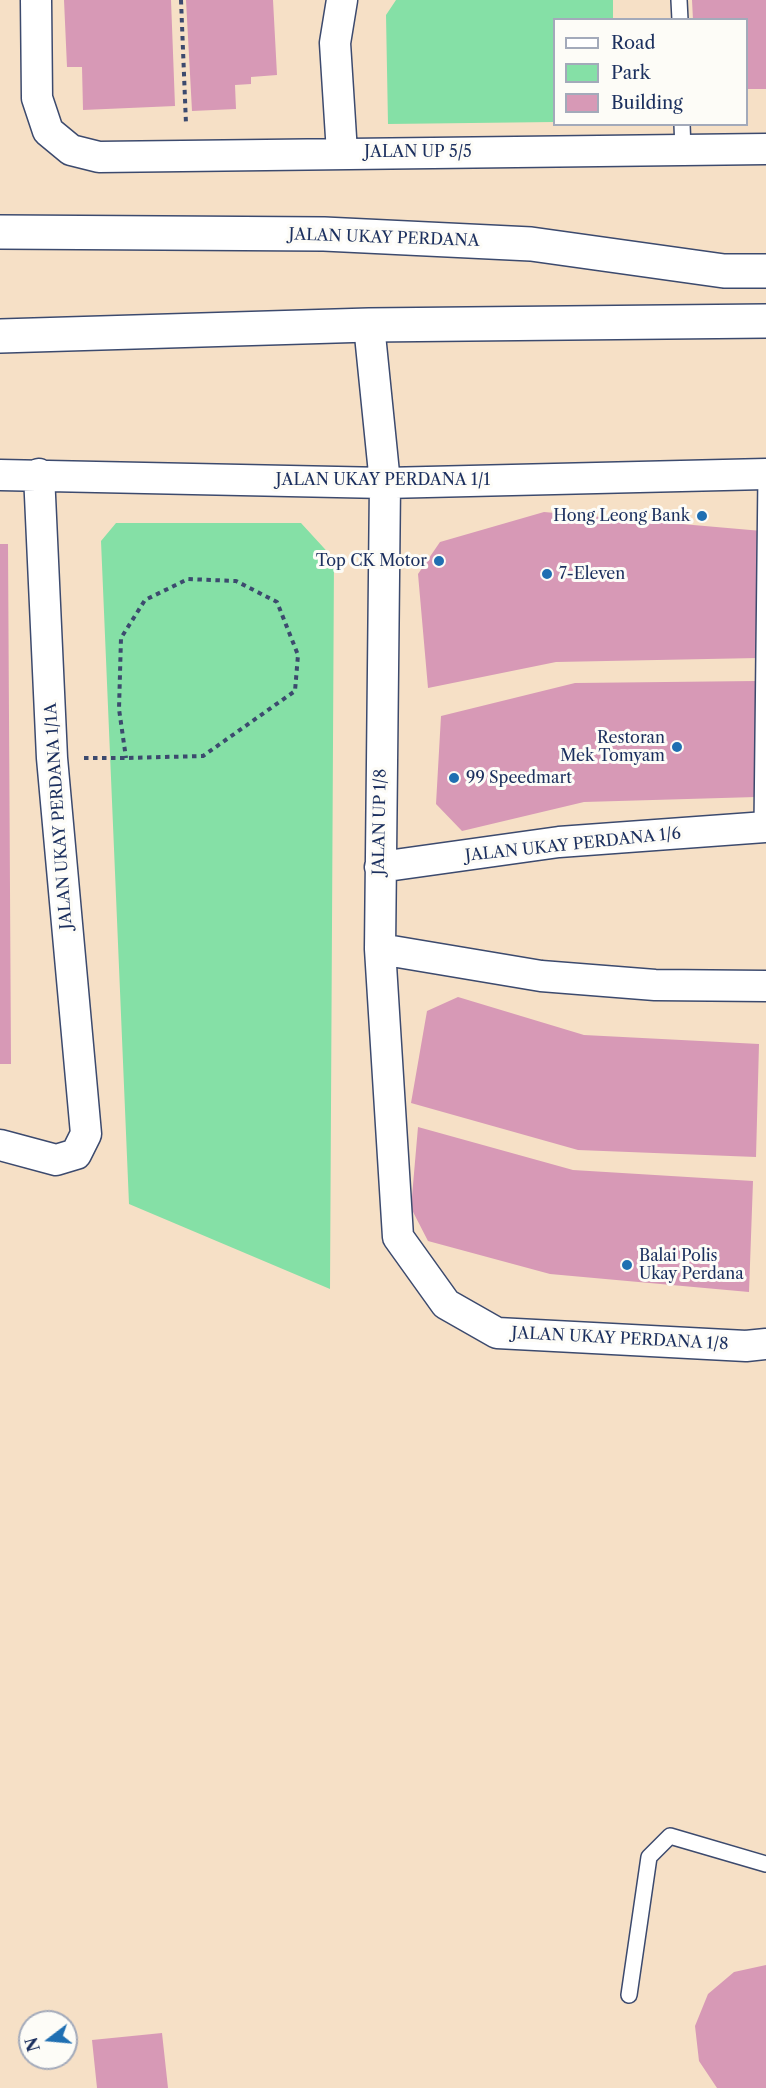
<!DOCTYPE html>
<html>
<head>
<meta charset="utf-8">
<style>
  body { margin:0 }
  #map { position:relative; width:766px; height:2088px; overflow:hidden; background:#f6e0c6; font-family:"Libre Caslon Text",serif }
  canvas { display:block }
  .legend { position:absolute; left:553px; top:18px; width:195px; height:108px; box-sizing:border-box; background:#fdfcf7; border:2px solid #a3aaba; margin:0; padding:8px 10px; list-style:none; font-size:18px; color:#1b2f5e }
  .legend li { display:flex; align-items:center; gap:12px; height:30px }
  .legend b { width:30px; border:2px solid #a3aaba }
  .north { position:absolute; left:18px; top:2010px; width:60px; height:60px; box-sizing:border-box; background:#fdfcf7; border:2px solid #a3aaba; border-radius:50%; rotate:254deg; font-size:16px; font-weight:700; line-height:24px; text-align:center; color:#1b2f5e }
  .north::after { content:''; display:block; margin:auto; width:21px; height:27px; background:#1f6fb2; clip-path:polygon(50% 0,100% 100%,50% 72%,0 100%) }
</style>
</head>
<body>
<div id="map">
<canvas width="766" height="2088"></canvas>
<ul class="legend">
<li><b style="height:8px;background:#fff"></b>Road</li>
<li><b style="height:16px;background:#85e0a6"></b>Park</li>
<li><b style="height:16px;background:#d799b6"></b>Building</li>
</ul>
<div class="north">N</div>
</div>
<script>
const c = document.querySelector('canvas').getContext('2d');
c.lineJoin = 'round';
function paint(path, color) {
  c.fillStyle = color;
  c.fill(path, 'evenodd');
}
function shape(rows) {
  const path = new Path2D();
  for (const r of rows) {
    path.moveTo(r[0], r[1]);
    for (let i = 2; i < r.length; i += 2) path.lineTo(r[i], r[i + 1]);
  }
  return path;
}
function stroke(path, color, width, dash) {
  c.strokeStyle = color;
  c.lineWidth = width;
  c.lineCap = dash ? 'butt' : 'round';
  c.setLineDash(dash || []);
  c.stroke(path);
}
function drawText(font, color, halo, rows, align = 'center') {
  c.font = font + ' "Libre Caslon Text",serif';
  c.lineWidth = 6;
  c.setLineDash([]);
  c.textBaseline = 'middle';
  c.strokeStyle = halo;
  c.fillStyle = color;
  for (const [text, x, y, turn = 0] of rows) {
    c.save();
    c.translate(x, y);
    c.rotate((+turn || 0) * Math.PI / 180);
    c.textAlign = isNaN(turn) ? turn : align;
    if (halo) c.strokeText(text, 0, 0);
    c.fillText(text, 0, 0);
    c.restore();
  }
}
const green = shape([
  [396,0,613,0,613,19,554,20,554,122,388,124,386,15],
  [116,523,301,523,334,559,330,1289,129,1204,101,541]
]);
const building = shape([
  [64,0,171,0,175,106,83,110,82,67,67,67],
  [186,0,273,0,277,75,251,77,251,84,235,85,236,109,192,111],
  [692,0,766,0,766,89,746,89,746,20,693,20],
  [544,512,762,531,758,658,556,662,428,688,418,574,440,542],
  [0,544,8,544,11,1064,0,1064],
  [756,681,756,797,584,802,462,831,436,804,441,716,575,683],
  [458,997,584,1035,759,1044,756,1157,578,1150,411,1103,427,1011],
  [418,1127,573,1170,753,1181,749,1292,550,1274,428,1241,411,1208],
  [766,1965,766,2088,717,2088,699,2061,695,2026,708,1994,734,1972],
  [162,2033,168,2088,97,2088,92,2040]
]);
const path = shape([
  [181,0,186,124],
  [84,758,126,758,203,756,295,691,298,655,277,602,236,581,188,579,145,600,121,638,119,709,126,758]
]);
const service = shape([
  [679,0,680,20],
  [682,124,683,150],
  [762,827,766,474],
  [629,1995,649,1857,670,1836,766,1864]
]);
const minor = shape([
  [36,0,37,98,48,131,71,150,99,157,766,149],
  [342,0,335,43,342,153],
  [369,325,385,483,380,949,398,1237,446,1304,497,1333,746,1346,766,1344],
  [0,475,385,483,766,474],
  [380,867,559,842,766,827],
  [380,949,541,976,655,985,766,986],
  [0,1145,56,1160,76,1154,86,1134,52,758,39,474]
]);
const tertiary = shape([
  [0,232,324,234,531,244,724,271,766,271],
  [0,336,369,325,766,321]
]);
const markers = [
  [702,516,6,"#1f6fb2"],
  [439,561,6,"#1f6fb2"],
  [547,574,6,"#1f6fb2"],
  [677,747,6,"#1f6fb2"],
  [454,778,6,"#1f6fb2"],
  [627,1265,6,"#1f6fb2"]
];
const streetNames = [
  ["JALAN UP 5/5",418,152],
  ["JALAN UKAY PERDANA",384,238,2],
  ["JALAN UKAY PERDANA 1/1",383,480],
  ["JALAN UKAY PERDANA 1/1A",59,816,-94],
  ["JALAN UP 1/8",380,822,-89],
  ["JALAN UKAY PERDANA 1/6",573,845,-6],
  ["JALAN UKAY PERDANA 1/8",620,1339,3]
];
const poiNames = [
  ["Hong Leong Bank",690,516],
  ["Top CK Motor",427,561],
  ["7-Eleven",559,574,"left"],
  ["Restoran",665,738],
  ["Mek Tomyam",665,756],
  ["99 Speedmart",466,778,"left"],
  ["Balai Polis",639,1256,"left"],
  ["Ukay Perdana",639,1274,"left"]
];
paint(green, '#85e0a6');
paint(building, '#d799b6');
stroke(service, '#3c4a6e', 18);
stroke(minor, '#3c4a6e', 33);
stroke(tertiary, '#3c4a6e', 36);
stroke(path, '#3c4a6e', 4, [4.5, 4.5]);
stroke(service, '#fff', 15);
stroke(minor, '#fff', 30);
stroke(tertiary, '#fff', 33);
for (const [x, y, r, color] of markers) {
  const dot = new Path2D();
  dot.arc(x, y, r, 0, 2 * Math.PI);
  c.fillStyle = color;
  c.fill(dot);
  stroke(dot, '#fdfcf7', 2);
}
drawText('16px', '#1b2f5e', '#fdfcf7', streetNames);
drawText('16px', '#1b2f5e', '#fdfcf7', poiNames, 'right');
</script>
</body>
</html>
